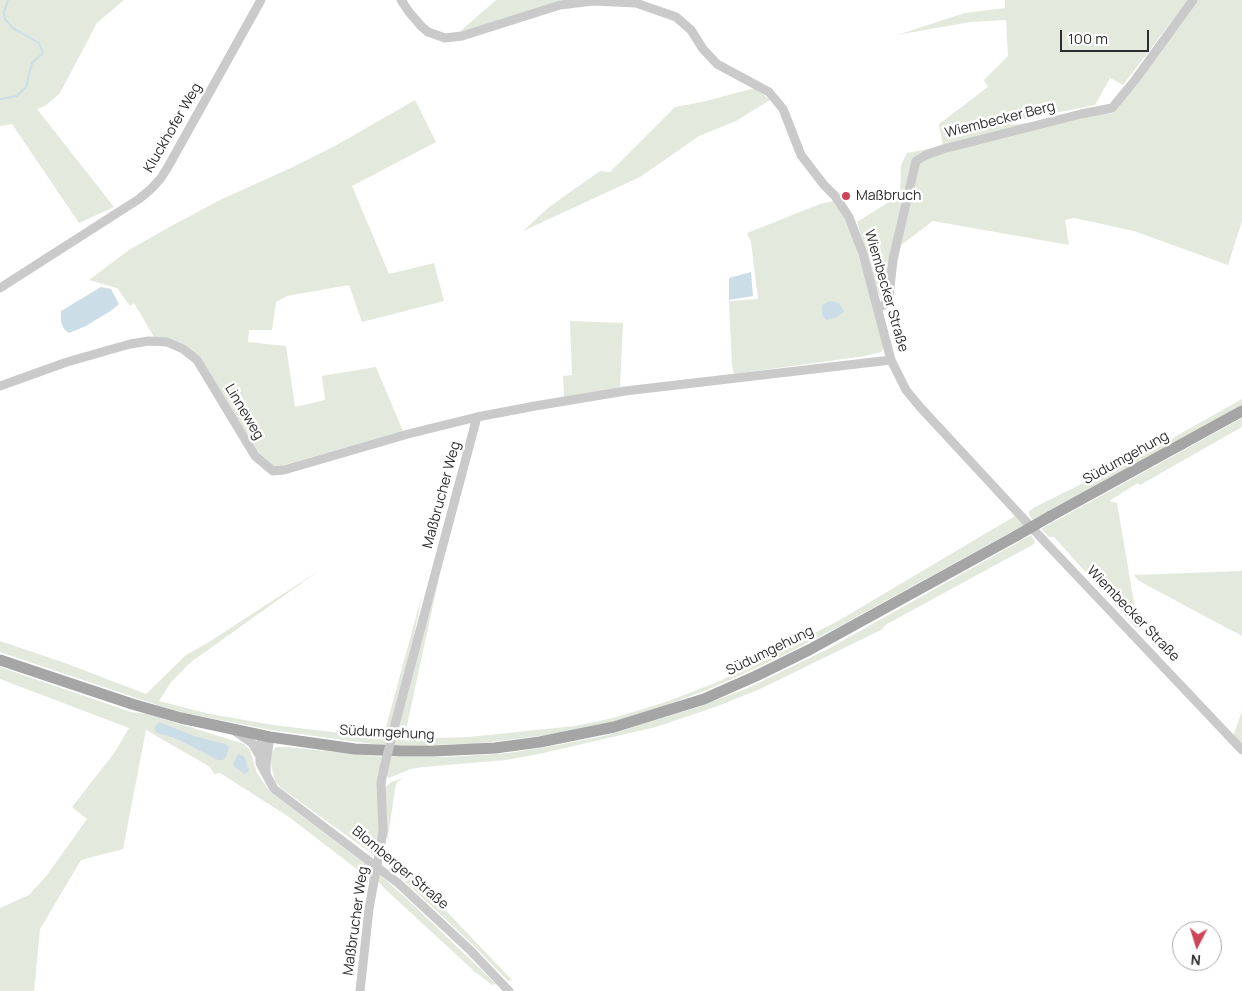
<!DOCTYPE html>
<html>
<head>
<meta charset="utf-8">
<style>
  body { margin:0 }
  #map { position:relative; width:1242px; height:991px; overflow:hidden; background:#fff; font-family:Manrope,sans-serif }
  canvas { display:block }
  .north { position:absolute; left:1172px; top:921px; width:50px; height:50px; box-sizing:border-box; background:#fff; border:1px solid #ababab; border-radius:50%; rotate:185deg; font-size:14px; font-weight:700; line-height:20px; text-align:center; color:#2d2d2d }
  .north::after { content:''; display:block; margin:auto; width:18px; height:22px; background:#ce4656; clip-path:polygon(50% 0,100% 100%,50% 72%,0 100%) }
  .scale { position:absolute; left:1060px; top:30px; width:89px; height:22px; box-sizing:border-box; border:2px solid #2d2d2d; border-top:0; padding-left:6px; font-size:15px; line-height:18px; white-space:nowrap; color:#2d2d2d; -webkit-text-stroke:4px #fff; paint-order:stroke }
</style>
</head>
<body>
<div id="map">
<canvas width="1242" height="991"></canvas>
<div class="north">N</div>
<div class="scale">100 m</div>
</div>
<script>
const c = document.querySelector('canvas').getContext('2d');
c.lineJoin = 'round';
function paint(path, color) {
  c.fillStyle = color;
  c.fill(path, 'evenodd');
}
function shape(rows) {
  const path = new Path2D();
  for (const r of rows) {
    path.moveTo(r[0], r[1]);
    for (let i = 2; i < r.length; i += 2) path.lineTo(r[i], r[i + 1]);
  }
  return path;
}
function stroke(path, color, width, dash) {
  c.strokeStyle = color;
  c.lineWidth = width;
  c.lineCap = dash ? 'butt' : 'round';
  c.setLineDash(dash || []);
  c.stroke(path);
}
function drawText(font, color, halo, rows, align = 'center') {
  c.font = font + ' Manrope,sans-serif';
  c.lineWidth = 5;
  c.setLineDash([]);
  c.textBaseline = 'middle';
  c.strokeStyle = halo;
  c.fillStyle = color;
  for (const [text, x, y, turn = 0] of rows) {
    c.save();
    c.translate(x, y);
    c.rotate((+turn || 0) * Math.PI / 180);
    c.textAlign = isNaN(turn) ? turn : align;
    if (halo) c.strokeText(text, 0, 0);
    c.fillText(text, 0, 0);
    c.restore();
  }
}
const green = shape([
  [0,0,124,0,97,23,60,93,45,106,37,109,114,207,79,223,12,124,0,126],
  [496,0,562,0,458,33],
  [1005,0,1188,0,1123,85,1110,78,1095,105,1011,122,1010,125,1113,113,1195,0,1242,0,1242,221,1228,265,1134,231,1074,218,1065,220,1069,245,933,221,901,245,890,300,883,302,877,290,857,222,900,195,901,165,907,153,943,146,939,124,988,87,984,80,1008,56,1006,20,970,22,897,35,965,13,1005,8],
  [755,88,770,100,736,121,699,136,640,177,523,231,549,207,600,171,610,172,675,107,702,102],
  [415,100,436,142,352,186,389,274,434,263,444,301,362,322,349,285,287,296,276,302,272,330,249,330,248,342,286,346,295,407,325,400,322,376,376,367,403,431,277,467,270,466,262,460,198,358,154,337,134,303,130,306,117,288,89,280,129,250,173,225,222,199,293,167,335,146],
  [833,201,842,209,850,227,885,345,881,352,865,356,734,374,732,365,729,301,758,299,751,242,747,233,820,204],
  [570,321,623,323,620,387,564,397,563,376,572,375],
  [1242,399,1242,405,1186,437,1033,520,1029,515,1029,511,1035,507,1164,443],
  [1242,418,1242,427,1140,485,1138,483,1109,501,1117,503,1138,626,1136,628,1054,537,1049,537,1041,529],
  [1015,516,1024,525,840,626,782,656,712,688,662,707,613,722,556,734,474,744,393,746,440,573,404,739,469,737,575,726,613,718,666,702,720,681,838,621],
  [1031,535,1035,541,1034,544,887,624,881,630,760,689,718,706,656,727,539,754,506,760,423,767,411,769,389,778,386,775,390,757,448,757,508,753,547,747,604,736,698,707,748,688,826,650],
  [320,570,191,662,171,682,159,701,210,714,273,725,383,738,423,591,411,650,387,746,271,730,175,711,0,652,0,641,65,663,146,694,186,655,209,642],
  [1242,571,1242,636,1139,581,1134,575],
  [0,667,131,712,148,714,244,744,250,750,257,773,270,792,373,870,371,880,289,817,220,773,214,774,210,767,146,730,123,849,81,860,40,929,34,991,0,991,0,908,29,895,47,875,87,819,72,807,115,752,129,728,0,679],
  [1242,711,1242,745,1233,736],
  [276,747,287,747,384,757,380,823,375,856,281,788,275,781,270,761,272,752],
  [403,778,397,782,395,790,388,836,389,841,386,835,385,788,391,782],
  [385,849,388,850,512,980,508,981,474,946,382,860],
  [379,874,407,899,496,984,492,985,475,972,386,890,378,881]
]);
const water = shape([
  [751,272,753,296,729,300,729,278],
  [101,287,111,289,119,304,112,310,86,326,69,333,64,329,61,322,61,311],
  [830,301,839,303,844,312,835,318,826,320,822,315,822,305],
  [159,722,194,736,225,744,229,747,226,757,223,760,218,760,175,738,158,733,155,731,155,726],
  [238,754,244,756,249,770,247,773,244,774,235,767,233,764]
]);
const stream = shape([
  [0,99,17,96,26,87,32,63,43,53,39,43,13,28,5,19,4,12,8,0]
]);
const minor = shape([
  [401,0,409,12,421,26,428,32,445,38,462,36,560,5,593,1,636,3,676,17,691,30,703,49,717,64,769,92,783,109,801,155,824,185,835,196,849,217,863,254,891,360,906,390,920,407,1046,543,1242,750],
  [0,288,139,199,151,189,161,178,169,165,261,0],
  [878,308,884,305,889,297,893,259,916,161,926,155,943,149,1081,114,1112,108,1135,80,1193,0],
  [0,386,67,362,130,344,149,341,167,342,183,349,197,360,255,456,273,471,284,470,408,434,477,417,535,406,625,391,891,360],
  [235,731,252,743,259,755],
  [393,732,477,417],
  [262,735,260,749,260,763,274,789,398,883,470,950,509,991],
  [266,773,266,763,270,737],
  [380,850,383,831,381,783,384,768],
  [360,991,369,909,374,881]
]);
const major = shape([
  [1049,517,1242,411],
  [0,660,132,704,181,718,270,737,355,749,401,751,434,751,495,748,540,742,614,727,704,699,756,676,809,650,1016,536]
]);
const minorBridge = shape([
  [384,768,393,732],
  [374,881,380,850]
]);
const majorBridge = shape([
  [1016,536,1049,517]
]);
const markers = [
  [846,196,5,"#ce4656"]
];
const streetNames = [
  ["Wiembecker Berg",1000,120,-14],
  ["Kluckhofer Weg",173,128,-60],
  ["Wiembecker Straße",886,291,74],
  ["Linneweg",244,412,59],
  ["Südumgehung",1126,458,-29],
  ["Maßbrucher Weg",442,495,-75],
  ["Wiembecker Straße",1133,614,46],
  ["Südumgehung",770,651,-26],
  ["Südumgehung",387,733,3],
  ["Blomberger Straße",400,868,40],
  ["Maßbrucher Weg",356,921,-82]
];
const poiNames = [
  ["Maßbruch",856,196]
];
paint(green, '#e4e9dd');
paint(water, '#cbdde7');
stroke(stream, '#cbdde7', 2);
stroke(minor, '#cacaca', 9);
stroke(major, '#a5a5a5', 11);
stroke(minorBridge, '#cacaca', 9);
stroke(majorBridge, '#a5a5a5', 11);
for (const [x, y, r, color] of markers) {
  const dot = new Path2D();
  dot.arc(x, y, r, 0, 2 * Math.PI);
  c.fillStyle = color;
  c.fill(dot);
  stroke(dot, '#fff', 2);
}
drawText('14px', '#2d2d2d', '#fff', streetNames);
drawText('14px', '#2d2d2d', '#fff', poiNames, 'left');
</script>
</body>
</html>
